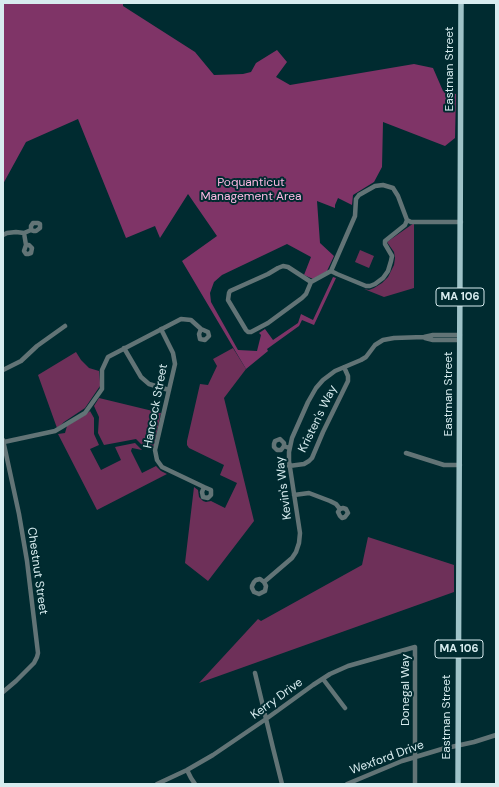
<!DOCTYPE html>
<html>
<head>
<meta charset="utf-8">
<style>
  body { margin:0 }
  #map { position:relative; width:499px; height:787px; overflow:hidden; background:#002b30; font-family:"DM Sans",sans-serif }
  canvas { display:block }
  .frame { position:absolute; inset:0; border:4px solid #d7ecef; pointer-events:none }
</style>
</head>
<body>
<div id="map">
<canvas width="499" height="787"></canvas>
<div class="frame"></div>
</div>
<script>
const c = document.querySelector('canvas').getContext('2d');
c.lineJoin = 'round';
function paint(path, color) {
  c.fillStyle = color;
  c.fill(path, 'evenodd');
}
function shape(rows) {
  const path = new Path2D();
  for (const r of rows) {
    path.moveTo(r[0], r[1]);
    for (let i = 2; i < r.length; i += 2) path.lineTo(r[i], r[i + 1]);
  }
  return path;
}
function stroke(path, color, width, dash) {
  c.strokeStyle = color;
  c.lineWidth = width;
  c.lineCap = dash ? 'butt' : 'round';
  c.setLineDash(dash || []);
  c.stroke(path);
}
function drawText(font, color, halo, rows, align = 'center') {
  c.font = font + ' "DM Sans",sans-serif';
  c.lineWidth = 4;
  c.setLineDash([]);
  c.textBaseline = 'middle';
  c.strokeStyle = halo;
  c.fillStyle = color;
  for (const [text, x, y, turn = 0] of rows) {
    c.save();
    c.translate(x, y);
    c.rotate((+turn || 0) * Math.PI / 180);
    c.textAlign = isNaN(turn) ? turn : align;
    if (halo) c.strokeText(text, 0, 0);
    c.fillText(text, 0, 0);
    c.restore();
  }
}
const green = shape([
  [414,223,414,288,384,297,364,289,369,290,374,288,382,283,388,277,394,265,395,258,394,252,387,242],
  [360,250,374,256,369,268,355,262],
  [233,348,246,369,224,398,254,521,208,581,185,563,194,487,198,490,199,497,203,501,206,502,211,501,225,508,237,483,220,475,224,465,189,448,187,445,187,441,200,384,208,385,217,366,213,359],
  [76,352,81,360,89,368,99,371,100,382,100,386,85,408,64,422,61,425,57,428,38,375],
  [99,398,161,413,153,449,144,447,136,439,104,445,98,433,99,417,94,406],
  [90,411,94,418,94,434,99,445,90,449,101,470,121,460,115,447,135,443,142,450,132,448,131,451,142,473,156,466,161,471,167,474,97,510,58,434,65,433,67,426,85,415],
  [368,537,454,565,454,592,199,683,258,619,261,621,362,565]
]);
const forest = shape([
  [3,3,123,3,123,6,195,52,214,75,243,74,251,72,256,63,277,50,287,62,276,77,290,85,414,64,433,68,443,91,456,94,455,138,445,146,383,122,382,167,374,182,353,195,352,205,338,198,335,205,335,208,317,201,320,243,334,256,327,271,313,279,304,275,311,257,287,244,222,275,214,282,210,293,211,302,238,350,257,351,261,335,259,333,265,329,273,340,298,323,301,314,313,320,333,277,336,278,314,325,302,320,299,326,267,349,268,351,246,369,182,261,217,236,188,194,160,238,155,226,126,238,78,119,26,142,3,184]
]);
const minor = shape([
  [407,220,411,222,461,222],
  [24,233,26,245,24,251,26,254,28,254,31,253,32,248,29,245,26,245],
  [3,235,7,233,16,232,24,233,31,230,34,231,36,231,40,228,40,224,38,223,33,223,31,226,31,230],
  [331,271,355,216,356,199,359,195,375,186,383,185,393,188,398,196,407,220],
  [331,271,337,274,366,286,370,286,375,284,383,278,388,271,391,261,392,256,385,244,385,241,405,225,407,220],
  [311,282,306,294,302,298,268,323,251,332,248,332,246,330,228,300,229,293,230,291,268,274,278,268,283,266,288,267,311,282,331,271],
  [161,329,173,353,175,364,155,450,157,460,162,467,204,487,211,490,211,495,208,498,203,497,202,492,204,487],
  [425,338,433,340,459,340],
  [124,348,141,377,149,384,169,390],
  [3,370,21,361,37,346,65,326],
  [3,440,19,514,27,561,38,653,37,657,34,663,16,681,3,692],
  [4,442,55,431,85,413,102,389,102,370,108,357,181,319,191,320,201,329,199,334,200,339,205,340,209,336,208,332,201,329],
  [284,446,284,443,280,439,275,441,274,444,274,447,277,450,281,450,284,446,289,448],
  [406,453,444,465,460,465],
  [289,466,304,464,309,461,312,458,323,432,348,381,348,376,344,367],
  [294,495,309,493,330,501,336,504,340,509,343,508,346,509,348,513,345,517,342,518,340,516,338,512,340,509],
  [264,582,260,579,256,580,254,582,252,586,252,588,254,592,259,594,265,591,266,586,264,582,292,558,296,552,299,543,300,533,289,461,289,452,292,438,308,402,316,388,323,380,335,371,361,360,366,357,375,345,383,340,394,338,424,337,433,335,460,335],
  [255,673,273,748,282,784],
  [323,679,345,708],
  [187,770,191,778,195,784],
  [157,784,187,770,213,755,266,719,313,685,330,674,348,666,415,647,415,784],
  [347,784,402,761,442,749,474,742,496,735]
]);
const major = shape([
  [458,784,461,3]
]);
const shields = [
  [460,297,48],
  [459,649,48]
];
const shieldNames = [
  ["MA 106",460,297],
  ["MA 106",459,649]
];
const streetNames = [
  ["Eastman Street",450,69,-90],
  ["Eastman Street",449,394,-90],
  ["Hancock Street",156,406,-79],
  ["Kristen's Way",318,419,-64],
  ["Kevin's Way",284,488,-97],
  ["Chestnut Street",37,571,82],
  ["Donegal Way",406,690,-90],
  ["Kerry Drive",277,699,-36],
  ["Eastman Street",447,717,-90],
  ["Wexford Drive",387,758,-20]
];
const parkNames = [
  ["Poquanticut",251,183],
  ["Management Area",251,197]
];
paint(green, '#6e3059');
paint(forest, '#7f3467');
stroke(minor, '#627476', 4.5);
stroke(major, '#9fc3c8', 5.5);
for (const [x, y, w] of shields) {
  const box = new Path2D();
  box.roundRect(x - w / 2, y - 9, w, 18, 3);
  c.fillStyle = '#002b30';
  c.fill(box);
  stroke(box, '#d7ecef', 1);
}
drawText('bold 11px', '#d7ecef', null, shieldNames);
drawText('12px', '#d7ecef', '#002b30', streetNames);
drawText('12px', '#fcbae3', '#002b30', parkNames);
</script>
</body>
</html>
